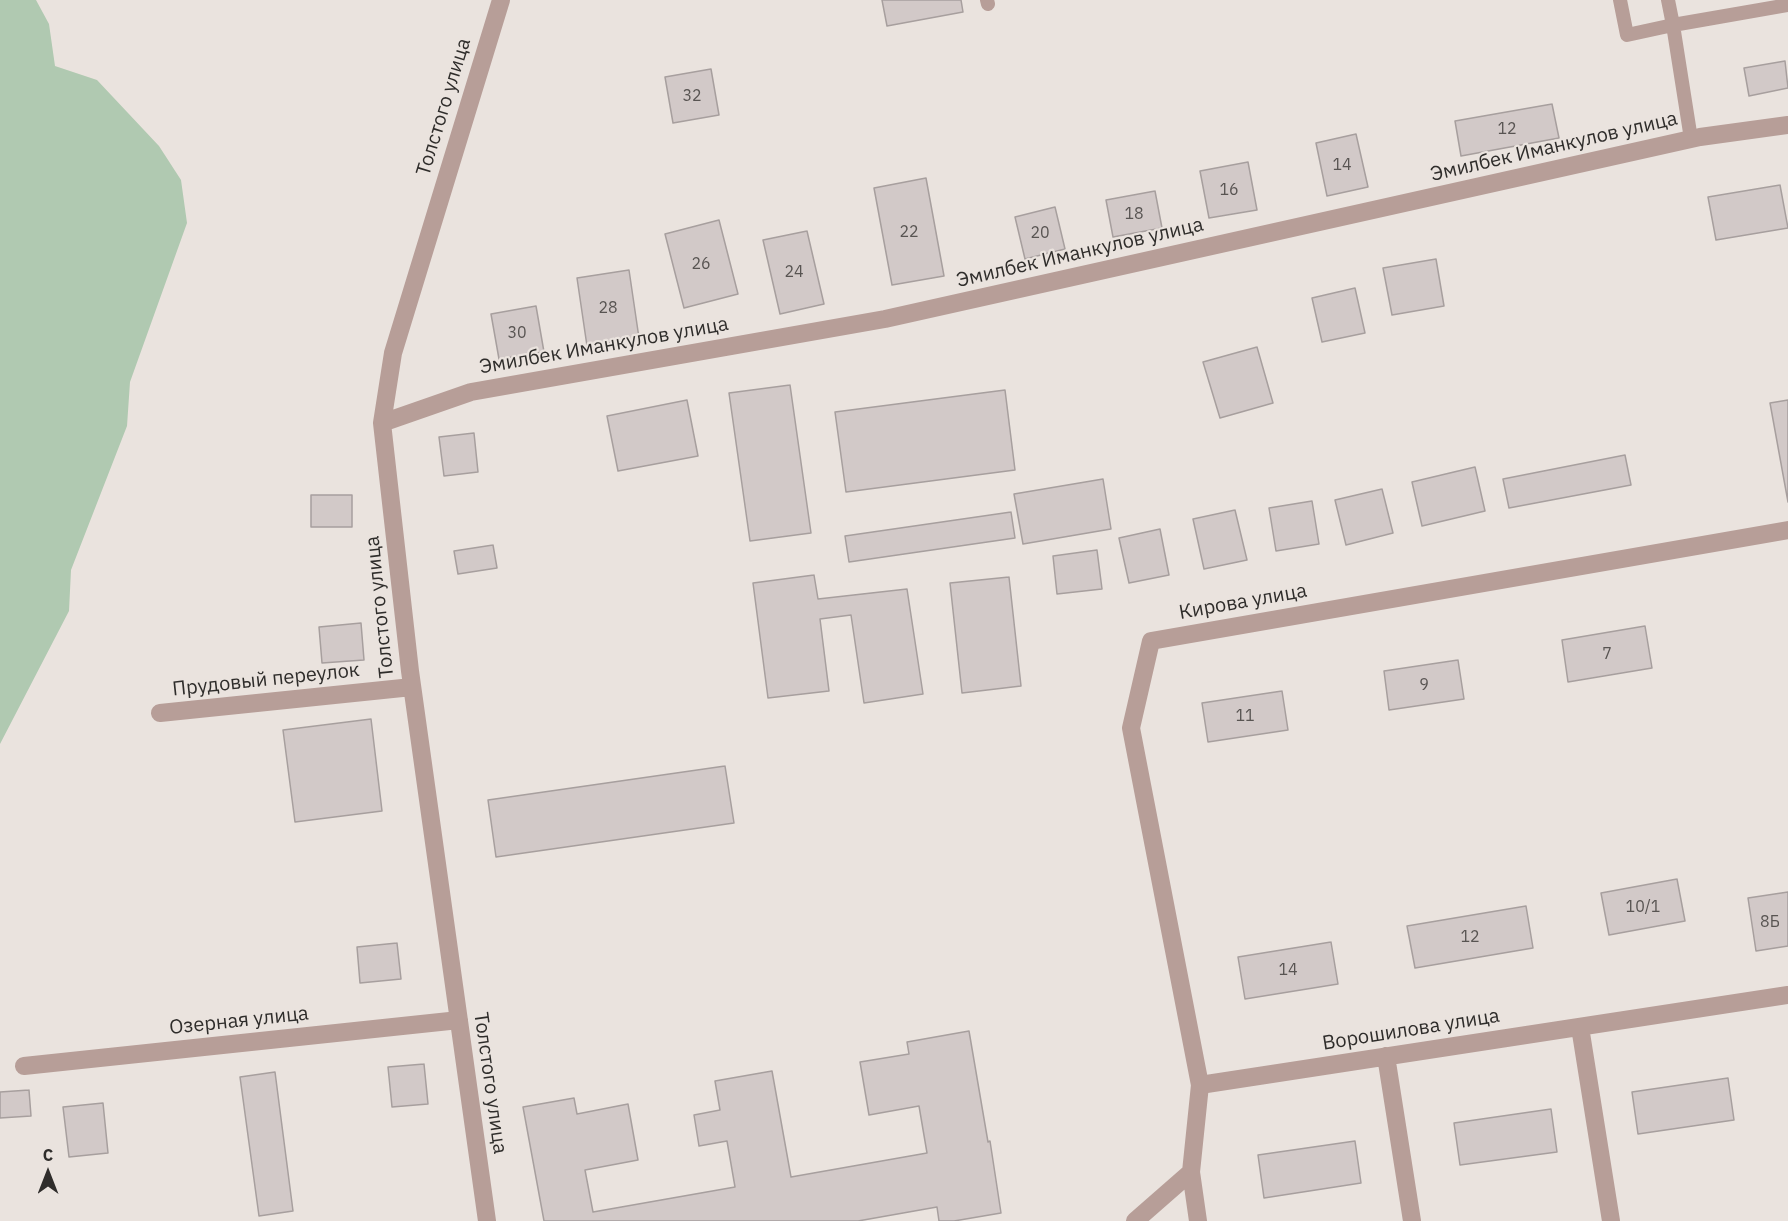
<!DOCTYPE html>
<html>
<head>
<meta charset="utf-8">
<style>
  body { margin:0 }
  #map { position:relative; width:1788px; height:1221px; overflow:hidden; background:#eae3de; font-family:"IBM Plex Sans",sans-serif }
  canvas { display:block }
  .north { position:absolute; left:18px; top:1143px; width:60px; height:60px; -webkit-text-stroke:4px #eae3de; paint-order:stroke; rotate:0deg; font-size:16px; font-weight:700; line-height:24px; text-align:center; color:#2f2d2b }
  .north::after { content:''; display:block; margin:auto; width:21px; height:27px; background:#2f2d2b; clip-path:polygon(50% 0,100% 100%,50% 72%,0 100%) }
</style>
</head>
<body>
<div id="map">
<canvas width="1788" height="1221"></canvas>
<div class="north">С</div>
</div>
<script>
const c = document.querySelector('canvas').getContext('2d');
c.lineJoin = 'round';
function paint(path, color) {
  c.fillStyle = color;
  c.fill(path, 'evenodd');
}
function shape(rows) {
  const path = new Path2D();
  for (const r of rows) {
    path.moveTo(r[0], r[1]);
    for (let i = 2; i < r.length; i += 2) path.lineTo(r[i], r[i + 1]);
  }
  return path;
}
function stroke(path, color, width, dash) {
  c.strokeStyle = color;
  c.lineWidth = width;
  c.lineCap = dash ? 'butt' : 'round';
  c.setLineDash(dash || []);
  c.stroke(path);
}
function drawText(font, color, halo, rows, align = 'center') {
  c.font = font + ' "IBM Plex Sans",sans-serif';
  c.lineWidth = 4.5;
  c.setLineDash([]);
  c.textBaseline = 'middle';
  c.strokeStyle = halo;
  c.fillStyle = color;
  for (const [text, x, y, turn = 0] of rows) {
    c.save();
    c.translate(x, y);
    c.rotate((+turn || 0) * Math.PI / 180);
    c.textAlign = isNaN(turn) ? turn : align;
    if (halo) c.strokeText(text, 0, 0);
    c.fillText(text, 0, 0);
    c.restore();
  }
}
const green = shape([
  [0,0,36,0,49,24,55,66,97,80,159,146,181,180,187,223,130,382,127,426,71,570,69,611,0,744]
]);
const building = shape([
  [882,0,961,0,963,12,887,26,882,0],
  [1785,61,1788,88,1749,96,1744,68,1785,61],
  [711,69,719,115,673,123,665,77,711,69],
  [1552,104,1559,138,1461,156,1455,121,1552,104],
  [1356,134,1368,187,1327,196,1316,143,1356,134],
  [1248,162,1257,210,1209,218,1200,171,1248,162],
  [926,178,944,276,892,285,874,188,926,178],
  [1780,185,1788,228,1716,240,1708,197,1780,185],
  [1155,191,1162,228,1113,237,1106,200,1155,191],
  [1055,207,1065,249,1025,259,1015,217,1055,207],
  [719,220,738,294,684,308,665,234,719,220],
  [807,231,824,304,780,314,763,240,807,231],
  [1436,259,1444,306,1392,315,1383,268,1436,259],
  [629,270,639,338,587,346,577,278,629,270],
  [1355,288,1365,333,1322,342,1312,298,1355,288],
  [536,306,544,352,499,359,491,314,536,306],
  [1257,347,1273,403,1220,418,1203,362,1257,347],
  [790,385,811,533,750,541,729,393,790,385],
  [1005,390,1015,470,846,492,835,412,1005,390],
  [687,400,698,456,618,471,607,416,687,400],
  [1788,400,1788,502,1770,403,1788,400],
  [474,433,478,472,444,476,439,437,474,433],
  [1625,455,1631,485,1509,508,1503,479,1625,455],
  [1475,467,1485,511,1422,526,1412,482,1475,467],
  [1103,479,1111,529,1023,544,1014,494,1103,479],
  [1382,489,1393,533,1346,545,1335,500,1382,489],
  [311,495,352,495,352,527,311,527,311,495],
  [1312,501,1319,544,1276,551,1269,508,1312,501],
  [1235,510,1247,560,1204,569,1193,519,1235,510],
  [1011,512,1015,538,849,562,845,536,1011,512],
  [1160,529,1169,575,1129,583,1119,538,1160,529],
  [493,545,497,568,458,574,454,551,493,545],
  [1097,550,1102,589,1057,594,1053,556,1097,550],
  [814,575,818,599,907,589,923,694,864,703,851,615,820,619,829,691,768,698,753,583,814,575],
  [1009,577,1021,686,962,693,950,583,1009,577],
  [361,623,364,660,322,663,319,627,361,623],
  [1645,626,1652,668,1568,682,1562,640,1645,626],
  [1458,660,1464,699,1389,710,1384,671,1458,660],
  [1282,691,1288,730,1208,742,1202,703,1282,691],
  [371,719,382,811,295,822,283,730,371,719],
  [725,766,734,823,496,857,488,800,725,766],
  [1677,879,1685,921,1609,935,1601,893,1677,879],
  [1788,892,1788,946,1756,951,1748,898,1788,892],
  [1526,906,1533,948,1415,968,1407,926,1526,906],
  [1331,942,1338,984,1245,999,1238,957,1331,942],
  [397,943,401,979,360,983,357,947,397,943],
  [969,1031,988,1142,990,1141,1001,1213,954,1221,939,1221,937,1207,858,1221,544,1221,523,1107,574,1098,577,1114,628,1104,638,1160,585,1170,593,1212,735,1187,727,1141,699,1146,694,1115,720,1110,715,1081,772,1071,791,1177,927,1153,919,1106,869,1115,860,1062,909,1054,907,1042,969,1031],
  [424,1064,428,1104,392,1107,388,1067,424,1064],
  [275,1072,293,1211,259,1216,240,1077,275,1072],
  [1728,1078,1734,1120,1638,1134,1632,1092,1728,1078],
  [29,1090,31,1116,0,1118,0,1092,29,1090],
  [103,1103,108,1153,69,1157,63,1107,103,1103],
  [1551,1109,1557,1152,1460,1165,1454,1123,1551,1109],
  [1355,1141,1361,1183,1264,1198,1258,1155,1355,1141]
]);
const lane = shape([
  [987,0,988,4],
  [1620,0,1627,35,1673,25,1691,139],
  [1668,0,1673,25,1788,5]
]);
const street = shape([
  [382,423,471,392,885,319,1700,137,1788,125],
  [160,713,412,687],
  [1580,1027,1611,1221],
  [1386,1056,1412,1221],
  [24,1066,459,1020],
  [1200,1085,1131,728,1151,641,1788,530],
  [1191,1172,1198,1221],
  [487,1221,410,671,382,423,393,353,501,0],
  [1135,1221,1191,1172,1200,1085,1788,995]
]);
const numberNames = [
  ["32",692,96],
  ["12",1507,129],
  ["14",1342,165],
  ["16",1229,190],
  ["18",1134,214],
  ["22",909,232],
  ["20",1040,233],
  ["26",701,264],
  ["24",794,272],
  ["28",608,308],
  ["30",517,333],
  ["7",1607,654],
  ["9",1424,685],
  ["11",1245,716],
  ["10/1",1643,907],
  ["8Б",1770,922],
  ["12",1470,937],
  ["14",1288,970]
];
const streetNames = [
  ["Толстого улица",444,107,-73],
  ["Эмилбек Иманкулов улица",1554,147,-13],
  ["Эмилбек Иманкулов улица",1080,253,-13],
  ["Эмилбек Иманкулов улица",604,346,-10],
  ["Кирова улица",1243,602,-10],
  ["Толстого улица",380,607,-96],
  ["Прудовый переулок",266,680,-6],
  ["Озерная улица",239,1021,-6],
  ["Ворошилова улица",1411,1030,-9],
  ["Толстого улица",490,1083,82]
];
paint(green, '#b0c9b1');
paint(building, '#d2c9c8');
stroke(building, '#a79f9e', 1.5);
stroke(lane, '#b79e98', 14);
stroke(street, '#b79e98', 18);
drawText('16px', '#585452', null, numberNames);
drawText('20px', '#2f2d2b', '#eae3de', streetNames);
</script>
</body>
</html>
